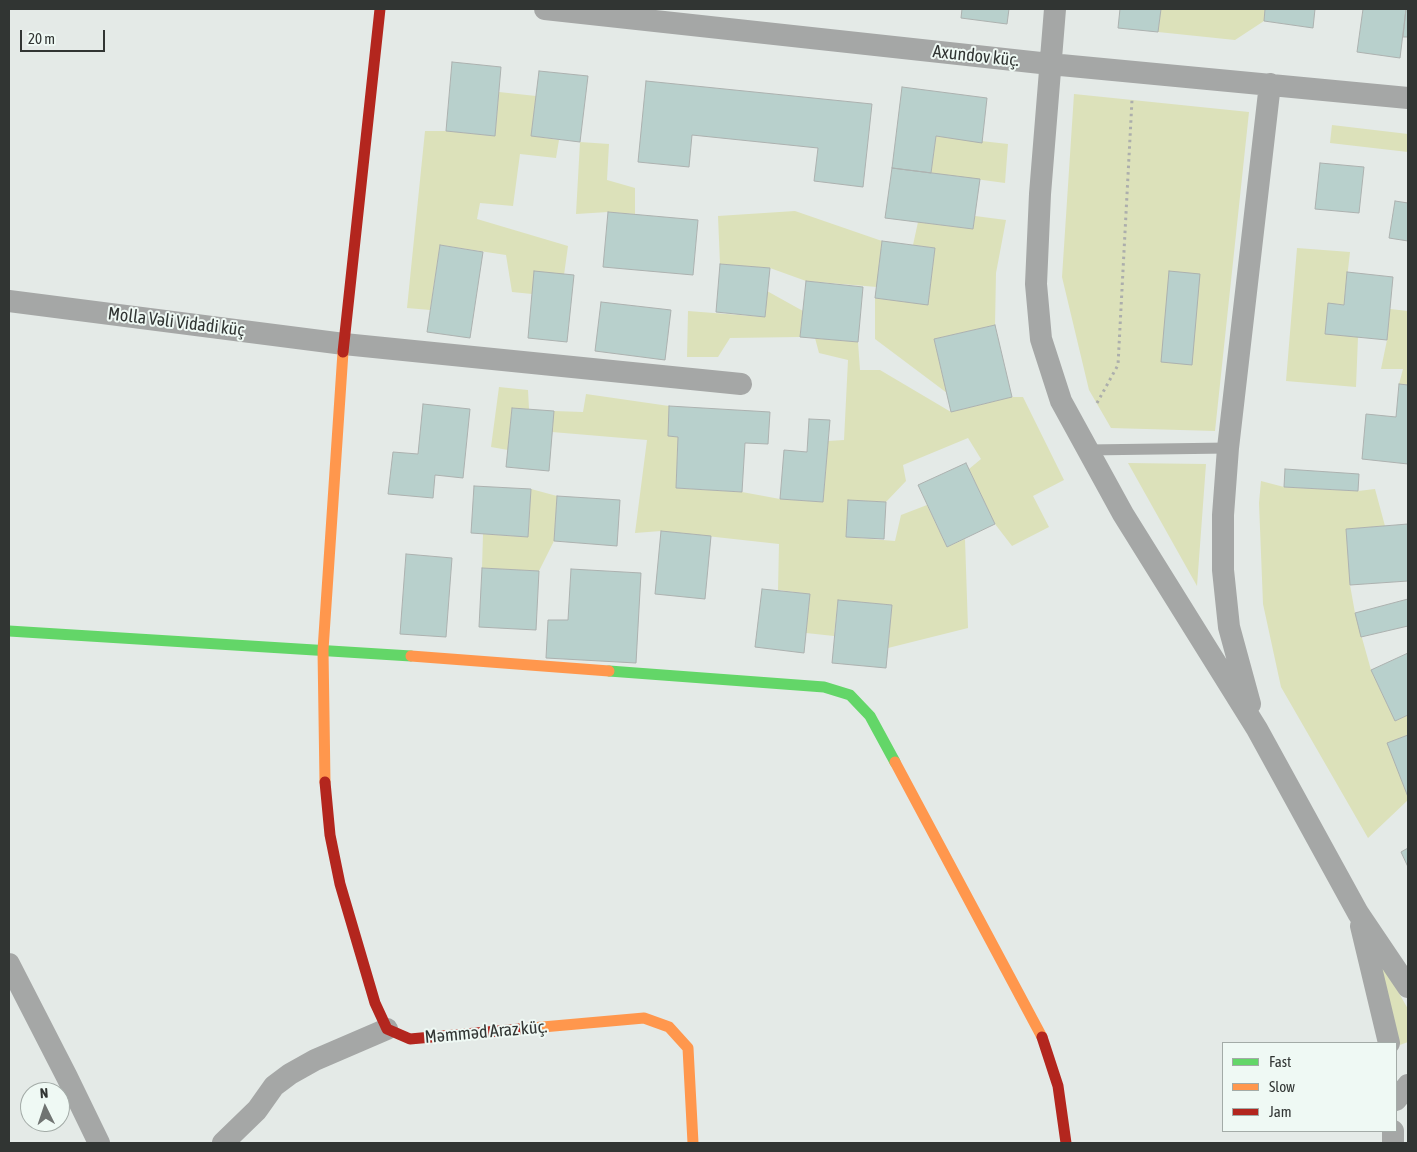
<!DOCTYPE html>
<html>
<head>
<meta charset="utf-8">
<style>
  body { margin:0 }
  #map { position:relative; width:1417px; height:1152px; overflow:hidden; background:#e4eae7; font-family:"Asap Condensed",sans-serif }
  canvas { display:block }
  .frame { position:absolute; inset:0; border:10px solid #313533; pointer-events:none }
  .legend { position:absolute; left:1222px; top:1042px; width:175px; height:90px; box-sizing:border-box; background:#eff9f4; border:1px solid #a3aba7; margin:0; padding:6px 9px; list-style:none; font-size:15px; color:#313533 }
  .legend li { display:flex; align-items:center; gap:10px; height:25px }
  .legend b { width:25px; border:1px solid #a3aba7 }
  .north { position:absolute; left:20px; top:1082px; width:50px; height:50px; box-sizing:border-box; background:#eff9f4; border:1px solid #a3aba7; border-radius:50%; rotate:356deg; font-size:14px; font-weight:700; line-height:20px; text-align:center; color:#313533 }
  .north::after { content:''; display:block; margin:auto; width:18px; height:22px; background:#707472; clip-path:polygon(50% 0,100% 100%,50% 72%,0 100%) }
  .scale { position:absolute; left:20px; top:30px; width:85px; height:22px; box-sizing:border-box; border:2px solid #313533; border-top:0; padding-left:6px; font-size:15px; line-height:18px; white-space:nowrap; color:#313533; -webkit-text-stroke:4px #eff9f4; paint-order:stroke }
</style>
</head>
<body>
<div id="map">
<canvas width="1417" height="1152"></canvas>
<div class="frame"></div>
<ul class="legend">
<li><b style="height:6px;background:#63d668"></b>Fast</li>
<li><b style="height:6px;background:#ff974d"></b>Slow</li>
<li><b style="height:6px;background:#b3261e"></b>Jam</li>
</ul>
<div class="north">N</div>
<div class="scale">20 m</div>
</div>
<script>
const c = document.querySelector('canvas').getContext('2d');
c.lineJoin = 'round';
function paint(path, color) {
  c.fillStyle = color;
  c.fill(path, 'evenodd');
}
function shape(rows) {
  const path = new Path2D();
  for (const r of rows) {
    path.moveTo(r[0], r[1]);
    for (let i = 2; i < r.length; i += 2) path.lineTo(r[i], r[i + 1]);
  }
  return path;
}
function stroke(path, color, width, dash) {
  c.strokeStyle = color;
  c.lineWidth = width;
  c.lineCap = dash ? 'butt' : 'round';
  c.setLineDash(dash || []);
  c.stroke(path);
}
function drawText(font, color, halo, rows, align = 'center') {
  c.font = font + ' "Asap Condensed",sans-serif';
  c.lineWidth = 4;
  c.setLineDash([]);
  c.textBaseline = 'middle';
  c.strokeStyle = halo;
  c.fillStyle = color;
  for (const [text, x, y, turn = 0] of rows) {
    c.save();
    c.translate(x, y);
    c.rotate((+turn || 0) * Math.PI / 180);
    c.textAlign = isNaN(turn) ? turn : align;
    if (halo) c.strokeText(text, 0, 0);
    c.fillText(text, 0, 0);
    c.restore();
  }
}
const green = shape([
  [1161,9,1265,9,1264,21,1235,40,1158,32],
  [499,92,536,96,531,136,559,140,556,158,520,154,513,206,480,203,477,219,568,246,564,275,532,294,512,292,506,255,440,245,430,310,407,308,425,131,446,131,495,136],
  [1074,94,1249,112,1215,431,1111,428,1089,390,1062,277],
  [1332,125,1408,134,1408,152,1330,143],
  [936,136,1008,144,1005,183,931,173],
  [580,142,609,144,607,180,635,188,635,214,608,212,576,214],
  [795,211,882,241,877,287,806,281,770,268,720,264,718,216],
  [975,216,1006,220,996,273,995,325,934,339,947,393,875,339,875,298,928,304,935,248,913,245,918,222,973,229],
  [1297,248,1350,252,1344,305,1328,304,1325,333,1358,337,1356,387,1286,381],
  [767,291,803,311,800,337,730,338,718,357,687,357,688,311,765,317],
  [1390,309,1408,311,1408,385,1399,384,1403,369,1381,369,1387,340],
  [815,338,858,342,860,370,880,370,951,412,1012,397,1023,397,1064,480,1033,496,1049,527,1012,546,995,524,969,469,981,459,968,438,903,465,906,481,886,502,848,500,846,537,895,541,901,515,927,505,947,547,965,539,968,628,888,648,892,605,838,600,834,636,806,633,810,594,778,590,779,544,661,531,635,533,647,440,552,432,554,411,583,412,586,394,669,406,668,436,678,437,676,488,742,492,780,499,823,502,828,441,844,440,848,360,819,353],
  [499,387,528,390,529,409,512,408,508,450,491,447],
  [1128,463,1206,464,1197,586],
  [1261,481,1284,487,1358,491,1375,489,1385,526,1346,529,1350,585,1355,613,1371,670,1395,721,1408,715,1408,735,1388,743,1408,796,1408,800,1368,838,1281,687,1263,604,1259,503],
  [531,489,557,496,554,541,539,571,482,568,483,534,528,537],
  [1375,951,1408,1009,1408,1042,1397,1046]
]);
const building = shape([
  [962,9,1009,9,1007,24,961,18,962,9],
  [1120,9,1161,9,1158,32,1118,28,1120,9],
  [1265,9,1315,9,1313,28,1264,21,1265,9],
  [1363,9,1406,9,1400,58,1357,52,1363,9],
  [1406,9,1408,9,1408,37,1403,37,1406,9],
  [452,62,501,67,495,136,446,131,452,62],
  [539,71,588,76,580,142,531,136,539,71],
  [646,81,872,104,863,187,814,181,818,148,692,135,689,167,638,162,646,81],
  [902,87,987,98,982,143,936,136,931,173,892,168,902,87],
  [1320,163,1364,167,1359,213,1315,209,1320,163],
  [892,168,980,179,973,229,885,218,892,168],
  [1395,201,1408,203,1408,241,1389,238,1395,201],
  [608,212,698,220,693,275,603,267,608,212],
  [882,241,935,248,928,305,875,298,882,241],
  [440,245,483,252,470,338,427,332,440,245],
  [720,264,770,268,765,317,716,312,720,264],
  [534,271,574,275,567,342,528,338,534,271],
  [1169,271,1200,274,1192,365,1161,362,1169,271],
  [1347,272,1393,277,1387,340,1325,334,1328,303,1344,305,1347,272],
  [806,281,863,287,858,342,800,337,806,281],
  [601,302,671,310,665,360,595,351,601,302],
  [995,325,1012,397,951,412,934,339,995,325],
  [1399,384,1408,385,1408,464,1362,459,1366,414,1396,417,1399,384],
  [423,404,470,409,463,478,435,475,433,498,388,494,393,452,418,454,423,404],
  [669,406,770,412,768,444,745,443,742,492,676,488,678,437,668,436,669,406],
  [512,408,554,411,549,471,506,467,512,408],
  [809,419,830,420,823,502,780,499,784,450,807,452,809,419],
  [966,463,995,524,947,547,918,485,966,463],
  [1285,469,1359,474,1358,491,1284,487,1285,469],
  [474,486,531,489,528,537,471,533,474,486],
  [557,496,620,500,617,546,554,541,557,496],
  [848,500,886,502,884,539,846,537,848,500],
  [1408,524,1408,581,1350,585,1346,529,1408,524],
  [661,531,711,536,705,599,655,594,661,531],
  [406,554,452,558,446,637,400,634,406,554],
  [482,568,539,571,536,630,479,627,482,568],
  [571,569,641,573,636,663,546,658,548,620,568,620,571,569],
  [762,589,810,594,804,653,755,647,762,589],
  [1408,599,1408,626,1361,637,1355,613,1408,599],
  [838,600,892,605,886,668,832,663,838,600],
  [1408,653,1408,715,1395,721,1371,670,1408,653],
  [1408,735,1408,797,1387,743,1408,735],
  [1408,848,1408,867,1401,852,1408,848]
]);
const path = shape([
  [1097,403,1118,365,1132,100]
]);
const lane = shape([
  [1088,450,1228,448]
]);
const street = shape([
  [545,9,1050,64,1408,98],
  [1055,9,1040,194,1036,284,1041,339,1061,401,1123,514,1257,729,1358,913,1408,987],
  [9,301,344,344,741,384],
  [1250,704,1229,627,1223,570,1223,515,1228,448,1270,84],
  [1361,926,1389,1043],
  [9,964,67,1077,99,1143],
  [1396,1100,1408,1085],
  [223,1143,257,1110,274,1086,290,1074,315,1060,387,1029],
  [1393,1143,1393,1131]
]);
const fast = shape([
  [9,631,411,656],
  [609,671,824,687,850,695,870,716,895,762]
]);
const slow = shape([
  [411,656,609,671],
  [895,762,1042,1037],
  [325,782,323,650,343,352],
  [520,1029,644,1018,669,1027,688,1048,693,1143]
]);
const jam = shape([
  [343,352,380,9],
  [325,782,330,835,340,884,375,1003,387,1029,410,1039,520,1029],
  [1042,1037,1058,1086,1066,1143]
]);
const streetNames = [
  ["Axundov küç.",976,56,6],
  ["Molla Vəli Vidadi küç",176,322,7],
  ["Məmməd Araz küç.",486,1032,-5]
];
paint(green, '#dce1ba');
paint(building, '#b8d0cc');
stroke(building, '#acb1af', 1);
stroke(path, '#acaeac', 3, [2.5, 4]);
stroke(lane, '#a5a7a6', 11);
stroke(street, '#a5a7a6', 22);
stroke(fast, '#63d668', 11);
stroke(slow, '#ff974d', 11);
stroke(jam, '#b3261e', 11);
drawText('18px', '#313533', '#eff9f4', streetNames);
</script>
</body>
</html>
